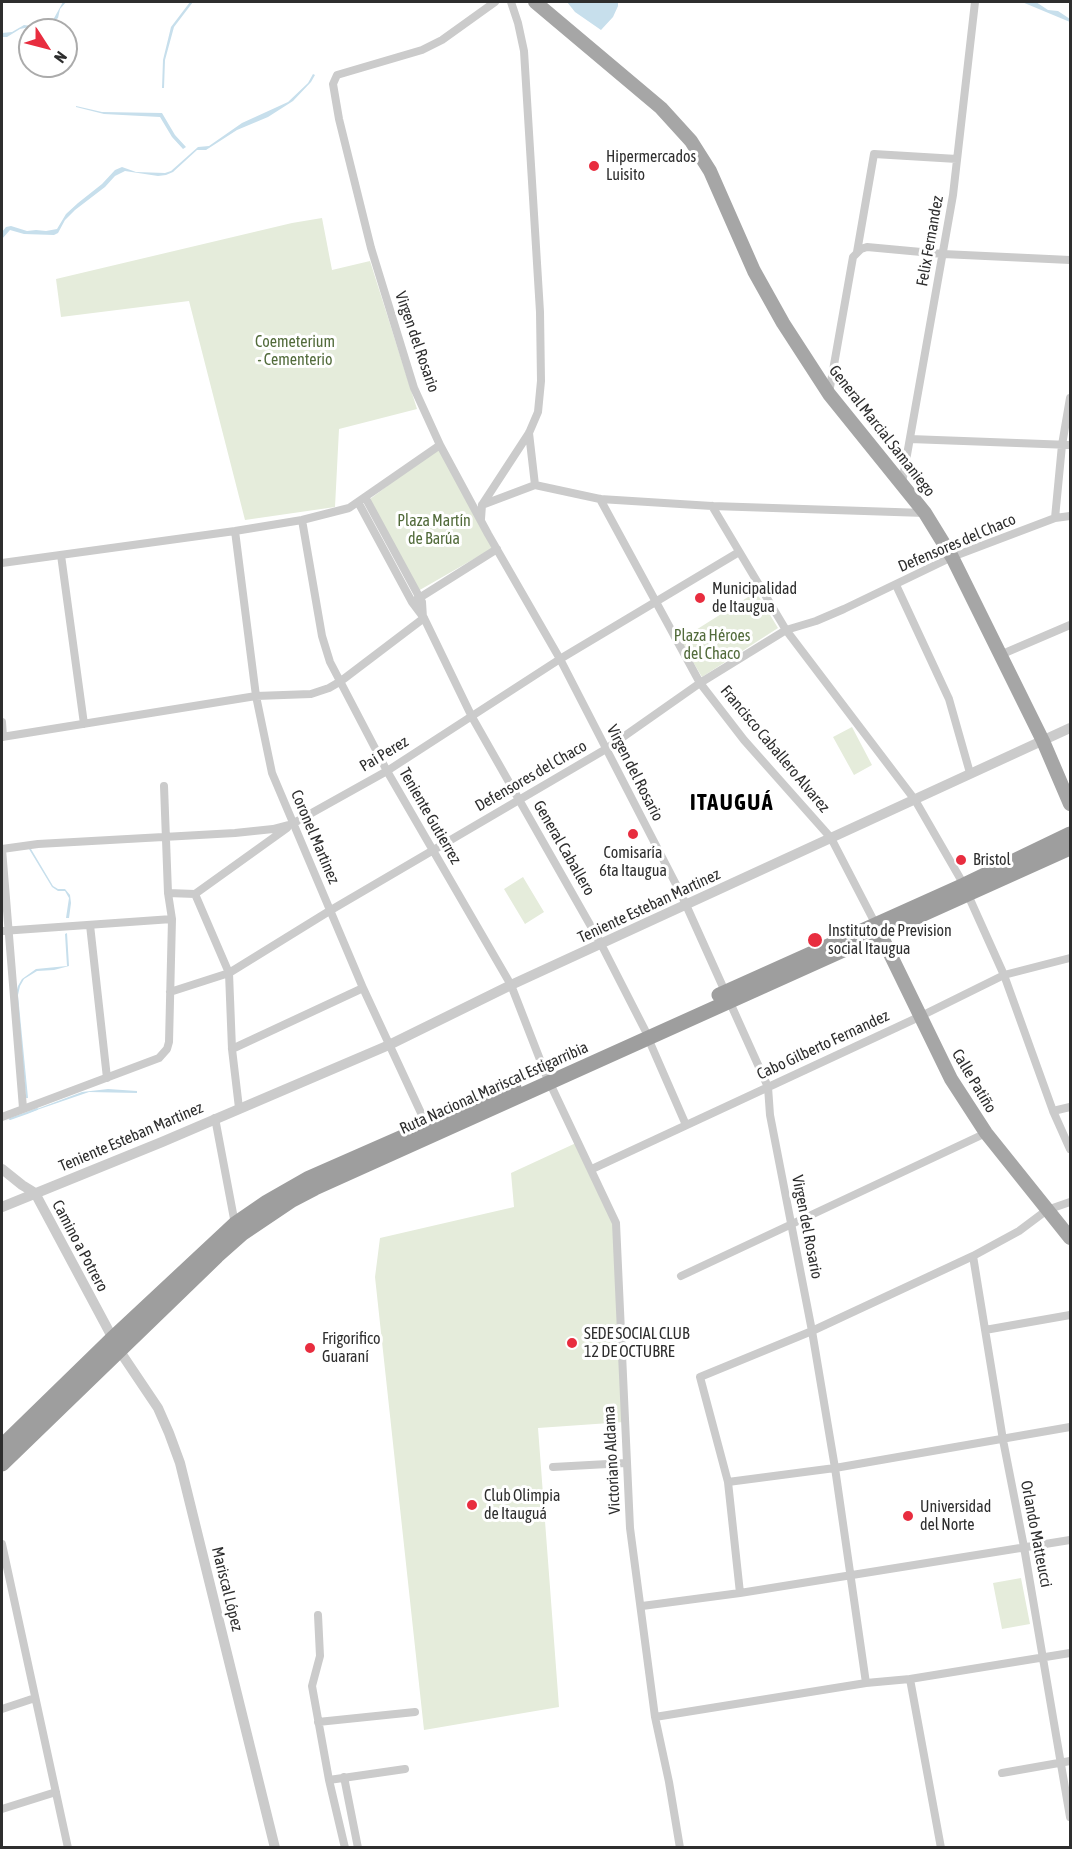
<!DOCTYPE html>
<html>
<head>
<meta charset="utf-8">
<style>
  body { margin:0 }
  #map { position:relative; width:1072px; height:1849px; overflow:hidden; background:#fff; font-family:"Asap Condensed",sans-serif }
  canvas { display:block }
  .frame { position:absolute; inset:0; border:3px solid #2e2e2e; pointer-events:none }
  .north { position:absolute; left:18px; top:18px; width:60px; height:60px; box-sizing:border-box; background:#fff; border:2px solid #ababab; border-radius:50%; rotate:126deg; font-size:16px; font-weight:700; line-height:24px; text-align:center; color:#2e2e2e }
  .north::after { content:''; display:block; margin:auto; width:21px; height:27px; background:#e82d3f; clip-path:polygon(50% 0,100% 100%,50% 72%,0 100%) }
</style>
</head>
<body>
<div id="map">
<canvas width="1072" height="1849"></canvas>
<div class="frame"></div>
<div class="north">N</div>
</div>
<script>
const c = document.querySelector('canvas').getContext('2d');
c.lineJoin = 'round';
function paint(path, color) {
  c.fillStyle = color;
  c.fill(path, 'evenodd');
}
function shape(rows) {
  const path = new Path2D();
  for (const r of rows) {
    path.moveTo(r[0], r[1]);
    for (let i = 2; i < r.length; i += 2) path.lineTo(r[i], r[i + 1]);
  }
  return path;
}
function stroke(path, color, width, dash) {
  c.strokeStyle = color;
  c.lineWidth = width;
  c.lineCap = dash ? 'butt' : 'round';
  c.setLineDash(dash || []);
  c.stroke(path);
}
function drawText(font, color, halo, rows, align = 'center') {
  c.font = font + ' "Asap Condensed",sans-serif';
  c.lineWidth = 6;
  c.setLineDash([]);
  c.textBaseline = 'middle';
  c.strokeStyle = halo;
  c.fillStyle = color;
  for (const [text, x, y, turn = 0] of rows) {
    c.save();
    c.translate(x, y);
    c.rotate((+turn || 0) * Math.PI / 180);
    c.textAlign = isNaN(turn) ? turn : align;
    if (halo) c.strokeText(text, 0, 0);
    c.fillText(text, 0, 0);
    c.restore();
  }
}
const green = shape([
  [322,218,332,270,370,261,417,409,339,429,335,507,245,520,189,301,61,317,56,279,292,223],
  [440,446,493,548,418,591,370,499],
  [756,592,778,628,702,677,680,640],
  [852,727,872,765,854,775,833,737],
  [523,877,544,912,525,924,504,889],
  [576,1143,615,1227,624,1422,538,1428,559,1707,424,1730,375,1277,380,1238,514,1207,511,1173],
  [1021,1578,1030,1624,1002,1629,993,1583]
]);
const water = shape([
  [63,2,66,2,60,9,58,18,53,22,20,29,7,37,2,37,2,33,12,32,24,25,31,26,53,20],
  [190,2,193,2,174,27,165,60,164,88,162,88,163,60,171,27],
  [567,2,618,2,618,6,613,17,601,30,575,12],
  [1022,2,1036,2,1048,10,1058,11,1070,19,1070,22],
  [313,74,315,75,311,82,293,101,268,117,237,130,206,150,197,150,173,172,166,175,158,176,125,171,115,176,105,187,75,210,65,220,58,233,54,235,24,234,10,230,2,239,2,232,6,227,11,226,27,231,36,230,46,231,57,229,66,214,78,203,102,184,115,170,122,167,136,172,165,173,171,171,198,147,209,146,242,123,288,102,308,83],
  [76,106,102,112,162,113,175,135,186,147,183,149,172,137,160,117,104,114,76,107],
  [29,849,31,849,53,886,58,889,65,889,70,895,71,903,69,918,66,918,69,898,65,891,58,891,52,887],
  [67,933,69,966,54,970,37,971,24,979,20,986,18,995,28,1098,26,1098,16,993,18,986,22,979,36,969,67,966,65,934],
  [108,1089,137,1091,137,1093,89,1092,2,1122,82,1092]
]);
const stream = shape([
  [27,1113,37,1109],
  [10,1119,27,1113]
]);
const minor = shape([
  [495,2,442,40,422,50,337,75,333,84,339,119,371,248,414,388,440,445,488,534,560,659,682,896,768,1087,770,1115,812,1331,835,1468,866,1683],
  [857,252,874,154,957,159],
  [829,393,853,257,861,249,867,247,943,254,1070,260],
  [910,439,1070,445],
  [902,483,953,195,975,2],
  [535,485,600,499,712,506,925,513],
  [365,497,422,602,423,618],
  [600,499,700,683,744,740,831,838,875,923],
  [358,502,412,602,424,618,472,717,601,944,645,1030],
  [482,505,535,485,529,433],
  [712,506,786,630,915,800,964,885],
  [1055,518,1062,445,1070,398],
  [481,519,482,505,529,433,538,412,541,381,540,312,524,51,518,23,511,2],
  [302,520,322,636,330,662,387,771,511,985,546,1075,616,1223,630,1528,655,1717,669,1782,680,1848],
  [235,531,256,696,272,773,363,988,428,1128],
  [61,555,84,724],
  [2,563,235,531,302,520,349,508,440,445],
  [896,585,949,699,970,773],
  [416,600,497,549],
  [1000,655,1070,625],
  [2,722,3,737],
  [2,737,256,696,311,694,329,688,341,681,424,618],
  [2,849,38,844,235,833,273,829,292,824,387,771,560,659,739,552],
  [2,849,23,1108],
  [168,893,195,894,287,828],
  [195,894,229,973,232,1049,239,1108],
  [968,895,1004,975,1053,1111,1070,1149],
  [90,925,107,1078],
  [2,931,172,919],
  [170,992,229,973,331,910,606,749,700,683,786,630,816,621,844,609,952,557,1055,518,1070,516],
  [648,1038,686,1125],
  [232,1049,363,988],
  [1053,1111,1070,1107],
  [2,1117,159,1058,167,1049,169,1042,172,919,168,893,164,786],
  [215,1118,235,1224],
  [592,1169,919,1017,1004,975,1070,958],
  [973,1256,1003,1440,1024,1547,1070,1817],
  [681,1276,986,1133],
  [985,1330,1070,1315],
  [553,1467,626,1463],
  [728,1482,835,1468,1070,1427],
  [2,1544,68,1848],
  [740,1593,728,1482,700,1377,812,1331,973,1256,1019,1231,1047,1210,1070,1202],
  [642,1606,740,1593,1070,1540],
  [318,1615,320,1656,312,1686,329,1780,345,1848],
  [910,1679,941,1848],
  [2,1709,35,1698],
  [655,1717,866,1683,910,1679,1070,1653],
  [318,1722,415,1712],
  [1002,1773,1070,1761],
  [344,1777,358,1848],
  [329,1780,405,1769],
  [2,1809,56,1792]
]);
const tertiary = shape([
  [2,1169,22,1185,35,1193,119,1350,158,1408,169,1433,180,1463,275,1848],
  [2,1207,162,1142,389,1045,511,985,1070,728]
]);
const primary = shape([
  [535,2,661,108,691,141,710,171,754,271,783,323,829,394,925,513,952,557,1043,741,1070,804],
  [876,925,951,1079,986,1133,1070,1238]
]);
const trunk = shape([
  [719,995,964,885,1070,834],
  [2,1446,113,1338,235,1224,267,1202,309,1178,514,1088],
  [2,1464,217,1256,243,1233,292,1200,315,1188,1070,848]
]);
const markers = [
  [594,166,6,"#e82d3f"],
  [700,598,6,"#e82d3f"],
  [633,834,6,"#e82d3f"],
  [961,860,6,"#e82d3f"],
  [815,940,8,"#e82d3f"],
  [572,1343,6,"#e82d3f"],
  [310,1348,6,"#e82d3f"],
  [472,1505,6,"#e82d3f"],
  [908,1516,6,"#e82d3f"]
];
const poiNames = [
  ["Hipermercados",606,157],
  ["Luisito",606,175],
  ["Municipalidad",712,589],
  ["de Itaugua",712,607],
  ["Comisaría",633,853,"center"],
  ["6ta Itaugua",633,871,"center"],
  ["Bristol",973,860],
  ["Instituto de Prevision",828,931],
  ["social Itaugua",828,949],
  ["SEDE SOCIAL CLUB",584,1334],
  ["12 DE OCTUBRE",584,1352],
  ["Frigorifico",322,1339],
  ["Guaraní",322,1357],
  ["Club Olimpia",484,1496],
  ["de Itauguá",484,1514],
  ["Universidad",920,1507],
  ["del Norte",920,1525]
];
const streetNames = [
  ["Felix Fernandez",930,241,-80],
  ["Virgen del Rosario",417,342,71],
  ["General Marcial Samaniego",882,431,52],
  ["Defensores del Chaco",957,543,-23],
  ["Francisco Caballero Alvarez",775,749,50],
  ["Pai Perez",384,754,-31],
  ["Virgen del Rosario",635,773,63],
  ["Defensores del Chaco",531,776,-30],
  ["Teniente Gutierrez",430,816,60],
  ["Coronel Martinez",315,837,67],
  ["General Caballero",564,848,60],
  ["Teniente Esteban Martinez",649,906,-25],
  ["Cabo Gilberto Fernandez",823,1045,-25],
  ["Calle Patiño",974,1081,59],
  ["Ruta Nacional Mariscal Estigarribia",494,1088,-24],
  ["Teniente Esteban Martinez",131,1137,-23],
  ["Virgen del Rosario",807,1227,79],
  ["Camino a Potrero",80,1246,62],
  ["Victoriano Aldama",612,1460,-93],
  ["Orlando Matteucci",1036,1534,79],
  ["Mariscal López",227,1589,76]
];
const parkNames = [
  ["Coemeterium",295,342],
  ["- Cementerio",295,360],
  ["Plaza Martín",434,521],
  ["de Barúa",434,539],
  ["Plaza Héroes",712,636],
  ["del Chaco",712,654]
];
const districtNames = [
  ["ITAUGUÁ",732,803]
];
paint(green, '#e5ecdb');
paint(water, '#c7dfec');
stroke(stream, '#c7dfec', 2);
stroke(minor, '#cbcbcb', 8);
stroke(tertiary, '#cbcbcb', 10);
stroke(primary, '#a6a6a6', 14);
stroke(trunk, '#9e9e9e', 15);
for (const [x, y, r, color] of markers) {
  const dot = new Path2D();
  dot.arc(x, y, r, 0, 2 * Math.PI);
  c.fillStyle = color;
  c.fill(dot);
  stroke(dot, '#fff', 2);
}
drawText('16px', '#2e2e2e', '#fff', poiNames, 'left');
drawText('16px', '#2e2e2e', '#fff', streetNames);
drawText('16px', '#526b3b', '#fff', parkNames);
c.letterSpacing = '1.5px';
drawText('bold 22px', '#000', '#fff', districtNames);
c.letterSpacing = '0px';
</script>
</body>
</html>
